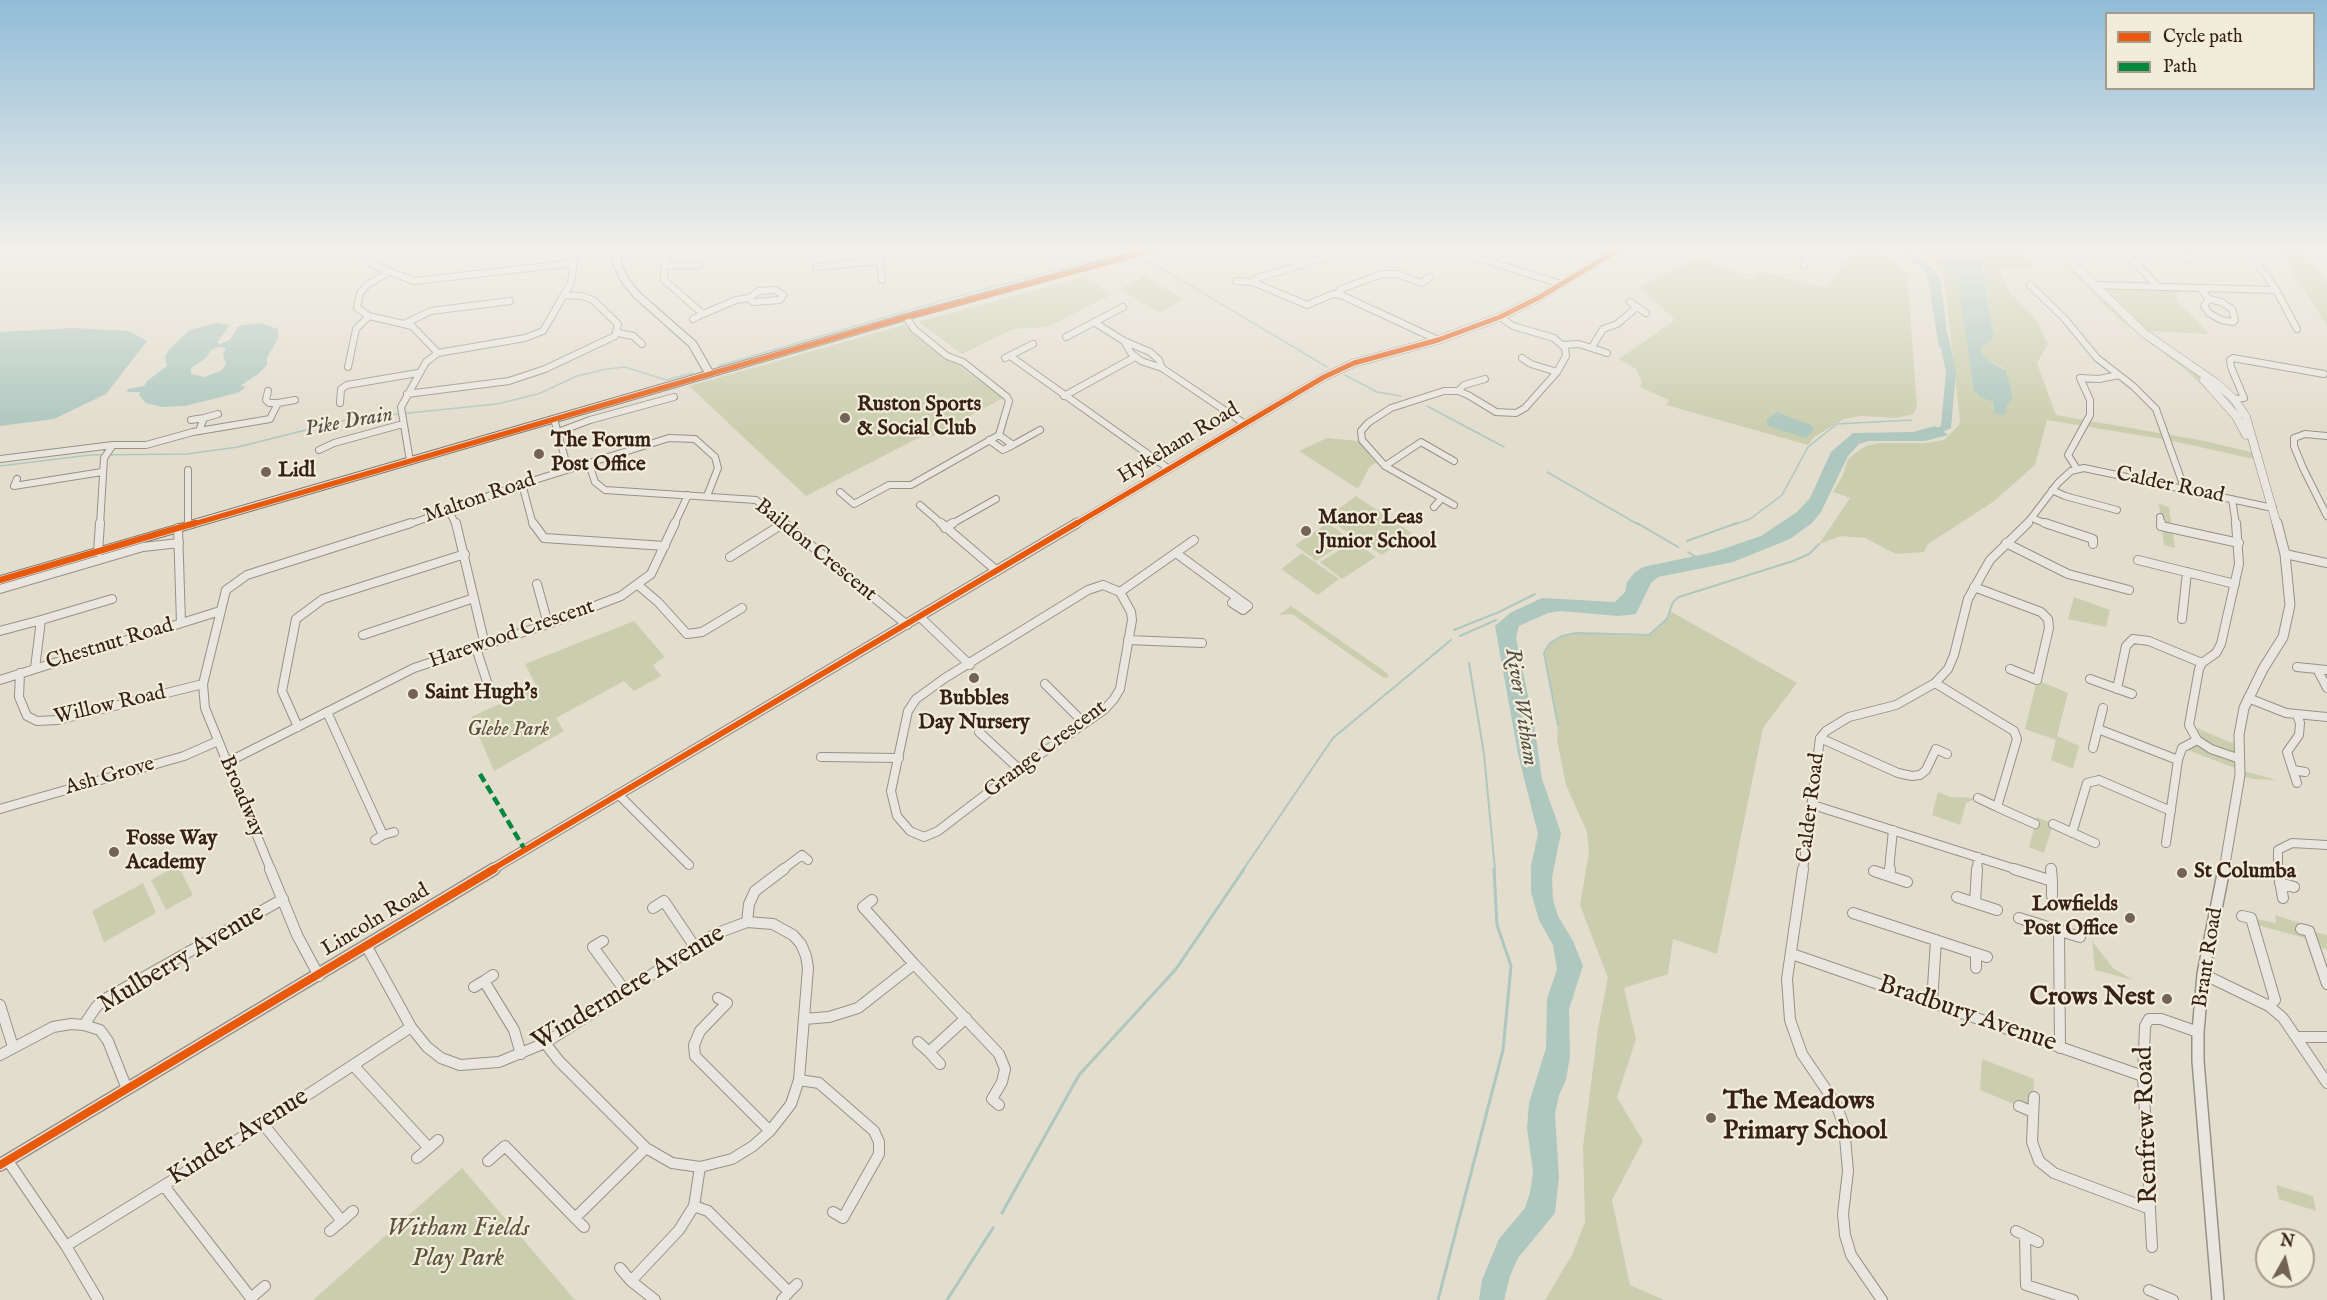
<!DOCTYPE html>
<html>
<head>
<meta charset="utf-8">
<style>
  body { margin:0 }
  #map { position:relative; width:2327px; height:1300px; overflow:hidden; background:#e3ddce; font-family:"IM FELL English",serif }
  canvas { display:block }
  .legend { position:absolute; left:2105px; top:12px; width:210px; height:78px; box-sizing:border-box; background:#f2ecda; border:2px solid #a79b8c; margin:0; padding:8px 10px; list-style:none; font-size:18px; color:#372116 }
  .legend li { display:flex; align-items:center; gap:12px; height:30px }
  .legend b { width:30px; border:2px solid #a79b8c }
  .north { position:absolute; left:2255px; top:1228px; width:60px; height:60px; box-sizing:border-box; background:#f2ecda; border:2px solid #a79b8c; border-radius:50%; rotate:8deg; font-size:16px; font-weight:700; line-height:24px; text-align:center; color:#372116 }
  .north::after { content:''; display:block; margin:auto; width:21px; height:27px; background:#736356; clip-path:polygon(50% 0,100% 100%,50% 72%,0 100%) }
</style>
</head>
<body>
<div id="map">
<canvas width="2327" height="1300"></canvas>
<ul class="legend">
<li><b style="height:8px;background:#e8590c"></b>Cycle path</li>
<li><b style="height:8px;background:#00873e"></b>Path</li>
</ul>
<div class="north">N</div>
</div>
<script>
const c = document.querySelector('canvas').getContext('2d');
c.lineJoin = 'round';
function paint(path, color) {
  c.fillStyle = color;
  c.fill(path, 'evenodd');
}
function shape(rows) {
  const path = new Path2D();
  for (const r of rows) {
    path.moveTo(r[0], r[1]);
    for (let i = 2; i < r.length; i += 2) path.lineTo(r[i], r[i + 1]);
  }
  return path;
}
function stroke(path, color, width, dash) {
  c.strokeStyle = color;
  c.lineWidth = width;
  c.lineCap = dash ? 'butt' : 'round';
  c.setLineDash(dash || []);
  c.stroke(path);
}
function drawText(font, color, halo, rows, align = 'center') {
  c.font = font + ' "IM FELL English",serif';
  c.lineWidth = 4.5;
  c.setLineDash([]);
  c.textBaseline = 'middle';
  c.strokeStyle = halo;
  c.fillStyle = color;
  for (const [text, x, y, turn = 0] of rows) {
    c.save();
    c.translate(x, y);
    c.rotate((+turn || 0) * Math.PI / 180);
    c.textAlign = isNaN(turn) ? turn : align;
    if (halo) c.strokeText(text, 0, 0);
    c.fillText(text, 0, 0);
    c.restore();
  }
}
const green = shape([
  [1854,247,1878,247,1907,272,1917,407,1913,414,1897,418,1861,416,1844,419,1814,437,1808,445,1666,405,1669,400,1640,387,1642,382,1636,369,1619,359,1675,320,1639,287,1701,256,1746,278,1753,279,1764,272,1826,288],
  [1910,247,1924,247,1958,280,1976,394,1993,402,1993,410,2006,409,2007,405,2003,368,1988,361,1981,352,1982,347,1994,338,1983,264,1981,258,1968,247,2018,247,2036,267,1999,268,2010,293,2034,317,2048,344,2037,363,2056,415,2205,441,2255,453,2258,460,2168,440,2047,420,2035,465,1993,502,1928,544,1924,552,1896,554,1865,538,1841,536,1819,544,1850,498,1833,492,1843,475,1848,459,1855,453,1866,446,1879,443,1926,443,1944,440,1958,426,1960,421,1944,278,1941,272],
  [2047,247,2055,247,2107,299,2194,369,2222,405,2186,370,2120,320],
  [2276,247,2303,247,2327,283,2327,326],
  [1086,276,1111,295,1047,327,1013,329,962,354,918,322],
  [1144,276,1183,299,1159,313,1120,289],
  [2098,287,2177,289,2177,301,2209,334,2149,331],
  [904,325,1003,398,929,438,924,435,806,496,689,386],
  [1327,438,1358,441,1376,463,1370,466,1358,489,1299,451],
  [1356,496,1412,533,1382,555,1326,518],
  [2159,504,2169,507,2175,548,2164,545],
  [1328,523,1350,539,1316,561,1295,545],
  [1354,541,1376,557,1342,579,1320,562],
  [1302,553,1339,579,1318,595,1281,569],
  [2074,597,2110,610,2106,627,2068,619],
  [1291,606,1387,673,1389,677,1384,678,1292,614,1279,615],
  [1670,611,1797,683,1763,728,1717,954,1673,939,1668,974,1624,988,1636,1039,1617,1097,1643,1141,1612,1200,1630,1285,1664,1300,1545,1300,1572,1255,1585,1222,1583,1147,1598,1028,1608,978,1580,905,1589,852,1587,832,1566,785,1557,740,1558,725,1544,653,1550,643,1562,636,1576,633,1628,636,1649,635,1667,619],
  [634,621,665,657,653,665,661,676,634,691,624,681,556,718,564,731,494,771,471,717,537,687,525,664],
  [2037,680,2068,693,2057,736,2079,746,2073,769,2051,760,2056,740,2025,729],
  [2189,725,2240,746,2240,770,2277,780,2253,779,2240,775,2240,770,2182,748,2196,740],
  [1938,792,1951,797,1978,798,1966,803,1960,825,1932,815],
  [2037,817,2053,824,2044,853,2029,847],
  [178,865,193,895,166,910,151,880],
  [143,883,156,913,104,942,92,911],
  [2275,915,2300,923,2301,929,2327,935,2327,949,2314,946,2312,940,2253,924,2251,918,2276,923],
  [2092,941,2113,968,2133,980,2095,970],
  [1982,1059,2034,1079,2033,1112,1980,1090],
  [462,1168,575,1300,313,1300],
  [2276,1185,2313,1196,2316,1211,2279,1199]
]);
const water = shape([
  [1895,247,1907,247,1940,275,1949,349,1939,347,1927,274],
  [1924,247,1968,247,1981,258,1994,338,1982,347,1981,352,1988,361,2006,371,2013,398,2007,405,2006,413,2002,415,1994,413,1993,402,1980,397,1974,391,1958,280],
  [217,323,230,325,217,342,220,344,230,340,238,327,242,325,261,323,278,329,278,338,267,358,267,365,258,374,240,386,244,386,244,389,237,393,185,406,162,407,146,403,139,395,140,392,127,392,128,389,144,386,147,381,167,366,165,357,169,350,189,330],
  [220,347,226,348,223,354,226,364,222,370,204,377,191,374,191,368,206,358,211,350],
  [73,328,128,331,147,341,106,394,54,419,0,426,0,332],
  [1777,412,1811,425,1814,429,1806,438,1768,426,1766,420],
  [1935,426,1948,435,1925,441,1869,441,1859,444,1848,456,1821,512,1812,523,1790,539,1733,562,1658,577,1651,583,1636,614,1618,616,1560,611,1548,613,1519,626,1516,638,1534,724,1542,779,1561,833,1552,877,1553,900,1558,916,1573,941,1583,966,1569,1009,1570,1056,1566,1080,1559,1095,1555,1114,1559,1177,1555,1213,1518,1258,1510,1276,1504,1300,1479,1300,1482,1280,1499,1239,1525,1208,1530,1193,1533,1172,1527,1128,1529,1103,1546,1048,1547,999,1557,969,1553,945,1539,920,1531,892,1531,866,1538,834,1518,754,1495,626,1510,613,1542,598,1615,602,1625,592,1627,582,1634,573,1643,567,1714,552,1761,536,1797,512,1810,498,1831,452,1853,433,1913,432]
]);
const streamFar2 = shape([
  [1124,266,1141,262,1156,265,1327,367],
  [718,366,944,300,1121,253],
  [1345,375,1377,392,1401,396],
  [1427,406,1504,447],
  [0,466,90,455,187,454,238,447,350,419,497,404,538,394,577,376,607,369,625,367,666,380,693,373],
  [1547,472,1639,525],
  [1733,525,1750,519,1782,495,1808,447,1837,424,1911,420]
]);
const streamFar1 = shape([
  [1637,523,1678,547],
  [1687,541,1737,523],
  [1688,552,1696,557],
  [1454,630,1499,612,1535,594],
  [1460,636,1496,620],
  [1469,663,1484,754,1495,870],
  [1558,725,1544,653,1550,643,1562,636,1576,633,1649,635,1667,619,1673,602,1679,597,1793,561,1809,554,1819,544],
  [1243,870,1333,738,1451,640]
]);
const stream = shape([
  [1002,1213,1079,1075,1176,969,1244,869],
  [947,1300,993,1228],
  [1438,1300,1503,1050,1511,966,1497,925,1494,869]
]);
const river = shape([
  [1943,331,1948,334,1956,372,1951,428,1928,439,1923,436,1924,434,1941,426,1946,372,1938,334,1943,331]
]);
const minorFar2 = shape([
  [371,247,368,257,371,264,414,281,574,263],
  [435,247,445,250,475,247],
  [669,247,664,266,664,280,703,314,736,300,749,298],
  [878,247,882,280],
  [1280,247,1299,265],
  [1361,247,1257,278,1253,282,1307,305,1333,294,1341,295,1438,340],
  [1443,247,1561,284],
  [1833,247,1838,249],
  [2121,247,2158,287],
  [2178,247,2173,249,2180,255,2190,258,2199,256,2194,250,2181,247],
  [2246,247,2275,288,2297,329],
  [1491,261,1494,257,1521,247],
  [1804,265,1816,247],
  [664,266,700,265],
  [816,267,879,261],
  [389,272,367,285,360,293,357,308,369,316,412,326,438,353],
  [1236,281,1253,282],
  [2030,285,2064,318,2097,358,2133,386,2156,409,2185,490],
  [2094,285,2275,290],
  [2200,288,2209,299],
  [775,290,783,295,780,300,753,302,749,298,759,291,775,290],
  [1337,294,1341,289,1382,274,1397,274,1422,283,1430,277],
  [2209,299,2221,302,2232,309,2235,320,2233,322,2221,320,2209,313,2204,306,2209,299],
  [1630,302,1637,307],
  [693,319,703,314],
  [1094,322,1124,341,1131,353,1141,361,1162,368],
  [404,324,431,311,510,301],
  [618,333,633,336,642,344],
  [1066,337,1123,307],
  [1124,341,1150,352,1159,360,1162,368,1245,424],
  [1563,345,1579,344,1607,353],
  [1592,347,1603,329,1617,324,1637,307,1646,313],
  [1010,356,1169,469],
  [1005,358,1033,344],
  [1522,358,1531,364,1557,372],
  [348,367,356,329,369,316],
  [268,391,266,400,269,403,278,403],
  [1458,391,1464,385,1485,379],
  [407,394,509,381,545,369,615,336,618,324,593,300,582,296,565,295],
  [1064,396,1135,357],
  [2234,399,2244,398,2231,367,2230,360,2233,358,2324,374],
  [340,403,341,389,347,385,418,373],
  [204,418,218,414],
  [554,419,568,469],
  [191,420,204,418,199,431],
  [558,432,590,420,674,397],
  [2327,436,2305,434,2294,438,2294,446,2303,468,2327,516],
  [989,440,1003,450,1013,445,999,435],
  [1013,445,1040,430],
  [319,450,334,443,403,424],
  [0,459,113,445],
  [410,461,401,407,426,362,438,353,525,338,543,331,571,283,576,247],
  [589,464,595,482,605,490,756,500,786,525],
  [1385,466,1421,442,1454,461],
  [2077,469,2068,455,2090,415,2090,400,2080,378,2099,379,2119,375],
  [188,470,188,525],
  [17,479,14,486,102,472],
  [522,484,533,525],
  [2052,490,2065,496,2117,510],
  [840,492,854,504,889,485,911,485,999,435,1009,401,1007,397,963,362,947,356,914,329,906,317],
  [2232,499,2236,525],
  [920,505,943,525],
  [1454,505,1385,466,1362,440,1361,431,1368,423,1391,408,1444,391,1458,391,1468,395,1496,412,1516,413,1525,408,1557,372,1566,356,1565,348,1554,338,1513,326,1500,317],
  [1434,507,1441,499],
  [448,509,456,525],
  [2160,517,2161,525],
  [2032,518,2049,525],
  [100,525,104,458,113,445,146,445,193,432,270,419,278,403,295,400],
  [407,525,522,484,669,438,695,439,715,457,718,468,707,496],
  [674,525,688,495],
  [782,525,785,523],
  [950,525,996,499],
  [2026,525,2058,483,2071,471,2084,468,2273,508]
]);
const minorFar1 = shape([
  [456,523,485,645],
  [533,523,544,538,665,546],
  [784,523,907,625],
  [941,523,997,571],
  [2045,523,2093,539,2093,544],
  [2161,523,2161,526,2239,543],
  [178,528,181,623],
  [945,528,953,523],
  [2006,543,2068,574,2129,590],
  [98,552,100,523],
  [1176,553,1248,606,1243,610,1232,603,1237,598],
  [2285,554,2327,563],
  [730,557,784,523],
  [2138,560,2235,584],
  [537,584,548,624],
  [638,585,658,602,687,634,702,632,742,608],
  [1103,585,1120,592,1131,612,1132,620,1120,689,1114,699,1104,710,1019,769,938,831,924,837,910,831,897,816,891,791,908,711,916,699,945,678,1088,590,1103,585],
  [1974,587,2041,612,2048,619,2049,628,2037,680,2010,669],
  [0,589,143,547,179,543],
  [1120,592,1194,540],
  [920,617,970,665],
  [2182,619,2187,572],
  [41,620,112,599],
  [0,631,41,620,35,668],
  [363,635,474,598],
  [1128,640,1202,643],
  [476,648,489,688],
  [2297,667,2317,669],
  [2327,670,2317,669,2327,688],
  [20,673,19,697,27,716,37,721,58,720,203,684],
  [2090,679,2132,694],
  [0,680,220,611],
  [1935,683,2014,731,2017,739,1997,807,1978,798],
  [1045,684,1084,723],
  [2117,689,2126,646,2133,639,2149,641,2202,663],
  [2248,698,2286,713,2327,717],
  [327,712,383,835,394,832],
  [2297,715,2300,723,2299,735,2287,752,2297,783],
  [298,727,282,691,296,619,323,599,465,554],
  [2098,729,2178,760],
  [979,732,1019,769],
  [1820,738,1898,773,1912,776,1920,775,1926,770,1936,749,1947,754],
  [2197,740,2211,749,2240,759],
  [2093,748,2103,708],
  [821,757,899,758],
  [226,763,414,668,548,624,621,596,651,574,675,523],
  [2293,770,2305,772],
  [619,795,689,865],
  [1813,805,2018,870],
  [1997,807,2035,824],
  [0,809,184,756,218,741],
  [2053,824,2095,843],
  [2072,833,2087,783,2099,780,2171,811],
  [375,840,383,835],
  [2166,843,2178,760,2182,748,2197,740,2189,725,2199,669,2202,663,2216,653,2221,644,2239,564,2236,523],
  [2051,868,2051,870],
  [271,870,205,708,203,684,226,590,247,575,411,523],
  [782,870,802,855,808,860],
  [1803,870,1820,738,1826,731,1849,717,1896,705,1935,683,1948,669,1954,655,1968,599,1990,560,2028,523],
  [1889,870,1893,830],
  [1977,870,1978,857],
  [2278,870,2278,850,2292,843,2327,845]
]);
const minor = shape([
  [270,869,297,935,319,976],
  [1803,869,1787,979,1790,1020,1802,1054,1836,1104,1844,1126,1848,1171,1843,1214,1845,1235,1851,1255,1882,1300],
  [2014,869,2052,881,2051,869],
  [2278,869,2283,898],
  [1874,871,1907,882],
  [1889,876,1890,869],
  [2052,881,2052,896],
  [2280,883,2294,887],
  [1957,897,1997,910],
  [872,900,863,907,914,964],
  [1975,903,1977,869],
  [653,908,664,901,695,947],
  [1853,913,1987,957],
  [2242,916,2251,918,2275,1000,2269,1006],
  [2019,918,2080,937],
  [747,922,749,904,755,891,784,869],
  [747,922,773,924,793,935,801,944,806,956,808,968,799,1080,791,1104,770,1131,753,1146,732,1159,700,1167,672,1163,646,1148,559,1061,545,1043,715,934,747,922],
  [2301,929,2309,931,2327,984],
  [2059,930,2060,1048],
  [603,941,593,947,626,992],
  [367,947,411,1027,427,1047,441,1058,460,1065,499,1062,545,1043],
  [1792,954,2143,1076],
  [1976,954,1976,968],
  [2203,974,2269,1006,2283,1018,2327,1083],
  [484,981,493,975],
  [474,987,484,981,514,1030,521,1054],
  [718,998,727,1003,700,1031,694,1045,695,1056,770,1131],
  [1932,1003,1936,940],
  [0,1005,13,1047],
  [804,1019,829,1017,858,1008,914,964,999,1054,1005,1069,1002,1082,992,1099,999,1105],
  [84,1025,96,1007,105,999,283,899],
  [2298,1037,2327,1037],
  [918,1042,929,1052,966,1018],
  [929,1052,940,1064],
  [0,1055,53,1027,71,1024,84,1025,100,1030,108,1041,127,1089],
  [353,1065,429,1148,438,1140],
  [799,1080,819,1083,874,1131,879,1142,879,1154,843,1218,833,1212],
  [2034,1097,2032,1142,2039,1161,2054,1173,2150,1209],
  [2019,1106,2033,1112],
  [263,1124,342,1221,353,1211],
  [417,1158,429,1148],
  [8,1161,66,1246,98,1300],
  [488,1161,505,1146,575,1218],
  [700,1167,694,1206,708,1211,789,1292,797,1284],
  [164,1186,251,1298,265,1286],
  [584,1227,575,1218,646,1148],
  [330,1231,342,1221],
  [2016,1231,2038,1242],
  [2025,1236,2026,1285,2073,1300],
  [66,1246,263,1124,411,1027],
  [2152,1247,2143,1076,2145,1026,2149,1019,2161,1019,2198,1032],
  [620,1268,631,1281,679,1230,694,1206],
  [631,1281,655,1300],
  [2149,1290,2173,1300],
  [782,1300,789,1292]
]);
const tertiaryFar2 = shape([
  [2055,247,2144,333,2216,383,2234,399,2246,417,2277,525],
  [2204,380,2236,416,2246,435],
  [1074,525,1324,377,1354,363,1438,340,1500,317,1540,297,1623,247]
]);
const tertiaryFar1 = shape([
  [491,870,1077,523],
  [2224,870,2240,775,2239,735,2244,708,2263,669,2283,637,2290,605,2285,554,2277,523]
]);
const tertiary = shape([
  [0,1165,494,869],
  [2218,1300,2198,1061,2198,1032,2203,974,2224,869]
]);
const secondary = shape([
  [1126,247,1153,250]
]);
const primary = shape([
  [610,247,618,247,622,266,629,280,640,293,696,342,712,370,903,315,1154,247,1168,247,909,319,0,584,0,576,704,372,689,346,634,297,622,283,614,266,610,247]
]);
const quiet = shape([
  [480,774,525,850]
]);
const cyclewayFar2 = shape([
  [190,525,906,317,1164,247],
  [1074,525,1324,377,1354,363,1438,340,1500,317,1540,297,1623,247]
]);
const cyclewayFar1 = shape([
  [0,580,195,523],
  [491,870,1077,523]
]);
const cycleway = shape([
  [0,1165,494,869]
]);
const markers = [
  [845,418,6,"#736356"],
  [539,454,6,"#736356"],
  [266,472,6,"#736356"],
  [1306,531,6,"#736356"],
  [974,678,6,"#736356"],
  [413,694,6,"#736356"],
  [114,852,6,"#736356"],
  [2182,873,6,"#736356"],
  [2130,918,6,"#736356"],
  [2167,999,6,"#736356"],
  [1711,1118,6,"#736356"]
];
const poiNames = [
  ["Ruston Sports",857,406],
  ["& Social Club",857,430],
  ["The Forum",551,442],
  ["Post Office",551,466],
  ["Lidl",278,472],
  ["Manor Leas",1318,519],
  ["Junior School",1318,543],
  ["Saint Hugh's",425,694],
  ["Bubbles",974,700,"center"],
  ["Day Nursery",974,724,"center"],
  ["Fosse Way",126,840],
  ["Academy",126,864],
  ["St Columba",2194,873],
  ["Lowfields",2118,906,"right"],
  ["Post Office",2118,930,"right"]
];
const streetNames = [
  ["Hykeham Road",1179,444,-31],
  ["Calder Road",2170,486,12],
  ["Malton Road",480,499,-19],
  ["Baildon Crescent",815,551,39],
  ["Harewood Crescent",512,635,-19],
  ["Chestnut Road",110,645,-17],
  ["Willow Road",110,706,-13],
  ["Grange Crescent",1046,750,-37],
  ["Ash Grove",110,777,-16],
  ["Broadway",241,797,67],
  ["Calder Road",1812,808,-83],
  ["Lincoln Road",376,921,-31],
  ["Brant Road",2209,958,-81]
];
const parkNames = [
  ["Glebe Park",508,731]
];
const waterNames = [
  ["Pike Drain",349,423,-10],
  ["River Witham",1520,707,81]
];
const nearStreetnames = [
  ["Mulberry Avenue",182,960,-31],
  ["Windermere Avenue",629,989,-31],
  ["Bradbury Avenue",1967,1015,19],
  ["Renfrew Road",2148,1125,-92],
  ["Kinder Avenue",239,1138,-32]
];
const nearPoinames = [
  ["Crows Nest",2155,999],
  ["The Meadows",1723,1103,"left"],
  ["Primary School",1723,1133,"left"]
];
const nearParknames = [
  ["Witham Fields",458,1230],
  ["Play Park",458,1260]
];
paint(green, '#cbceae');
paint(water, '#aec7bf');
stroke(streamFar2, '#aec7bf', 1.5);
stroke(streamFar1, '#aec7bf', 2);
stroke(stream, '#aec7bf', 3);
paint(river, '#aec7bf');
stroke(minorFar2, '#979187', 8);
stroke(minorFar1, '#979187', 10);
stroke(minor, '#979187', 12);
stroke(tertiaryFar2, '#979187', 9);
stroke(tertiaryFar1, '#979187', 11);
stroke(tertiary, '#979187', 14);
stroke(secondary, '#7e786f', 10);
stroke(primary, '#7e786f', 2);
stroke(minorFar2, '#e9e6df', 6);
stroke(minorFar1, '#e9e6df', 8);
stroke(minor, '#e9e6df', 10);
stroke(tertiaryFar2, '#e9e6df', 8);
stroke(tertiaryFar1, '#e9e6df', 9);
stroke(tertiary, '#e9e6df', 11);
stroke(secondary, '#e9e6df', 9);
paint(primary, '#e6e2d9');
stroke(quiet, '#00873e', 4.5, [9, 4.5]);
stroke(cyclewayFar2, '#e8590c', 5);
stroke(cyclewayFar1, '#e8590c', 6);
stroke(cycleway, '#e8590c', 8);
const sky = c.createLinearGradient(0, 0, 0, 429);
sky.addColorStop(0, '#91bcd8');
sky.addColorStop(0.58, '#f2f0e9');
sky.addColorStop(1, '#f2f0e900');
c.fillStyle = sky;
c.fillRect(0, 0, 2327, 429);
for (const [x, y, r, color] of markers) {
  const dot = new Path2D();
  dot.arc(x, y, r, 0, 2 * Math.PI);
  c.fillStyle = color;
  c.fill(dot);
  stroke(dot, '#f2ecda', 2);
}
drawText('bold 21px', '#372116', '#f2ecda', poiNames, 'left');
drawText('21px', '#372116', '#f2ecda', streetNames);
drawText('italic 21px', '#5e513c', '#f2ecda', parkNames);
drawText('italic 22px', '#545047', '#f2ecda', waterNames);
drawText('26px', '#372116', '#f2ecda', nearStreetnames);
drawText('bold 26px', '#372116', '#f2ecda', nearPoinames, 'right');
drawText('italic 26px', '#5e513c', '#f2ecda', nearParknames);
</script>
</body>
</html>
